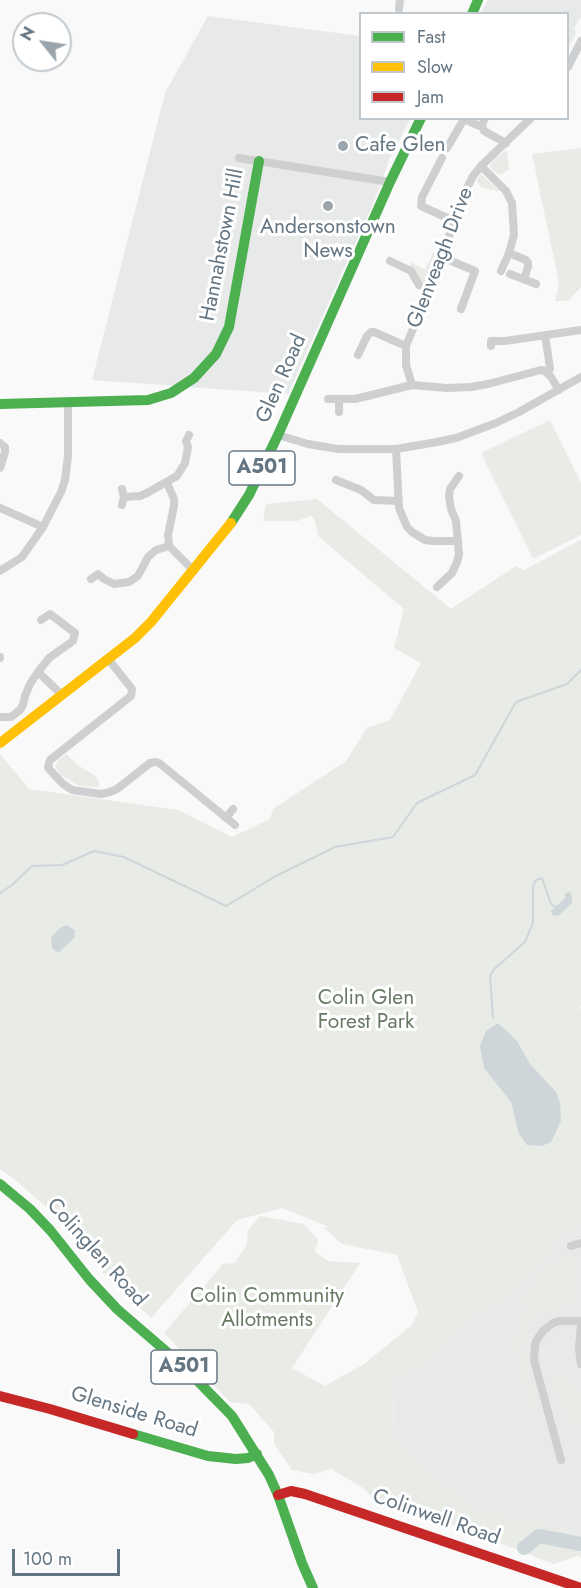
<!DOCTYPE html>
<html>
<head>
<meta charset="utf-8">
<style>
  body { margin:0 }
  #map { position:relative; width:581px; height:1588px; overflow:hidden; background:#f9f9f9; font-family:Jost,sans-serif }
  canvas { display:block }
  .legend { position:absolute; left:359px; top:12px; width:210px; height:108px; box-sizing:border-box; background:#fff; border:2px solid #c1c8cd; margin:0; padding:8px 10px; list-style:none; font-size:18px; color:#657683 }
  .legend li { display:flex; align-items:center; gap:12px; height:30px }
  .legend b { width:30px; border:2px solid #c1c8cd }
  .north { position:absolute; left:12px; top:12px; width:60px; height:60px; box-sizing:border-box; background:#fff; border:2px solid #c1c8cd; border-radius:50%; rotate:300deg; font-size:16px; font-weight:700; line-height:24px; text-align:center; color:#657683 }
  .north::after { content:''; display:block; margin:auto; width:21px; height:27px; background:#99a4ac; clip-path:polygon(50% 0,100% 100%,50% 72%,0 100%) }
  .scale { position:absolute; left:12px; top:1549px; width:108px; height:27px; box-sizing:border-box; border:3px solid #657683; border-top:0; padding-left:8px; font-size:18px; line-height:21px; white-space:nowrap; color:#657683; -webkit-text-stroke:4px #fff; paint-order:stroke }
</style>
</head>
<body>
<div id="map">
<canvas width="581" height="1588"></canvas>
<ul class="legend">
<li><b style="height:8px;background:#4caf50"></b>Fast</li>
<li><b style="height:8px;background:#ffc107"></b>Slow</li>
<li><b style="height:8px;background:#c62828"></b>Jam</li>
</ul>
<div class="north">N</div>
<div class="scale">100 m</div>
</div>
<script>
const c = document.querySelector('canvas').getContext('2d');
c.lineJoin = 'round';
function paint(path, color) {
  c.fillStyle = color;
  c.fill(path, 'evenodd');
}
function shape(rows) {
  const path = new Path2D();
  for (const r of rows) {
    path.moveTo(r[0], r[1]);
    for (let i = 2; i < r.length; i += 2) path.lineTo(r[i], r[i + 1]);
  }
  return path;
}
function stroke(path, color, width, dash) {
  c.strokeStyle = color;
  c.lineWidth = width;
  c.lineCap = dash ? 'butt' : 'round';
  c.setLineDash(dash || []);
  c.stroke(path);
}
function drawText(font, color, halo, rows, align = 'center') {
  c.font = font + ' Jost,sans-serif';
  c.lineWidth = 6;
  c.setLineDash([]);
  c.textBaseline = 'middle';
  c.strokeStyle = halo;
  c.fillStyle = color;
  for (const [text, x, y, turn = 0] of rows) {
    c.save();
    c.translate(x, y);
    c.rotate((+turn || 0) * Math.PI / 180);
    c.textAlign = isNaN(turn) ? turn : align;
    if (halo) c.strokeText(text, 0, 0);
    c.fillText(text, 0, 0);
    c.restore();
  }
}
const built = shape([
  [488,0,581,0,581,17,574,28,576,34,569,46,568,47,568,14,481,13],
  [208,16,360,36,360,118,410,119,390,158,376,197,288,394,92,380,165,93],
  [581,1227,581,1533,471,1508,394,1441,393,1381,421,1364,470,1319,517,1291,563,1234]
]);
const green = shape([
  [581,148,581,287,568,301,555,301,559,283,532,154],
  [505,151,507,152,509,170,499,175,491,169,490,165,494,160],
  [481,174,499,190,498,191,482,188,476,181],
  [433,253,437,255,427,283,422,284,410,267,410,262,425,270],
  [550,420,581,483,581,535,533,559,481,453],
  [317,499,451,609,516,566,524,570,581,540,581,1006,580,1007,581,1010,581,1227,563,1234,517,1291,470,1319,421,1364,393,1381,394,1441,471,1508,581,1533,581,1558,577,1556,554,1564,402,1505,377,1504,365,1489,331,1469,314,1474,292,1470,274,1444,274,1432,249,1404,230,1402,164,1333,223,1264,235,1263,246,1246,248,1230,260,1216,304,1224,318,1240,315,1252,328,1261,360,1263,292,1368,325,1386,364,1364,412,1325,418,1312,397,1255,342,1244,323,1227,332,1228,282,1208,237,1220,151,1318,103,1273,55,1215,18,1182,0,1169,0,754,29,789,178,810,232,837,270,819,273,809,346,761,367,728,390,720,421,663,394,648,404,609,318,536,315,521,311,516,297,521,263,521,266,504],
  [67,754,76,764,94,775,99,781,99,787,79,786,61,775,55,766,59,759],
  [562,1256,572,1256,576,1297,572,1305,561,1309,547,1311,535,1318,525,1333,524,1352,539,1402,536,1410,532,1410,528,1401,513,1340,526,1310,523,1297,537,1276],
  [567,1376,581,1395,581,1428,570,1422,550,1383,554,1377]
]);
const water = shape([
  [570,892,572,897,572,903,559,915,553,916,551,911,565,898,565,893],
  [66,925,75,930,74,938,58,953,52,948,51,938,59,929],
  [498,1023,517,1041,530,1064,556,1092,560,1103,561,1121,551,1142,542,1146,527,1145,519,1134,511,1102,484,1068,480,1046,486,1031]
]);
const stream = shape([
  [0,893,12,885,32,866,62,865,94,851,124,857,226,906,276,876,335,847,393,837,417,803,475,775,516,702,567,684,581,670],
  [493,1018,490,976,494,969,525,942,533,923,533,886,536,880,542,878,551,904,555,907]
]);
const river = shape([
  [524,1548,539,1536,581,1544]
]);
const street = shape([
  [399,9,400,0],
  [568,67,581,41],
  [485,118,482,125,484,131,506,143],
  [447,148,464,119,482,127],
  [239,158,390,182],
  [442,158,422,197,421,206,454,221],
  [481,166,506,191,512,203,514,235,509,253,501,271],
  [509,253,526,260,528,263,528,267,524,279],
  [442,257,475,271,461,309],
  [390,261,411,271,419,285,429,290],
  [510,274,536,284],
  [545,335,550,368,548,374],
  [491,346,491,341,505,341,581,330],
  [358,355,367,336,371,332,374,332,406,346],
  [412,385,406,365,406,346,437,270,464,194,473,176,481,166,531,118],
  [328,399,355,399,412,385,447,388,471,387,488,384,541,370,545,371,551,377,559,390],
  [339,399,339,412],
  [278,435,308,444,338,449,396,449,437,442,456,438,496,423,519,412,581,377],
  [0,443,5,447,5,452,0,468],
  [396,449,399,508,407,527,412,532,425,540,433,541,458,541],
  [336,480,361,490,374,500,398,501],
  [167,483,174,499,174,506,168,535,169,546,194,571],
  [122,489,124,497,122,505],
  [124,497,140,496,147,493,177,476,185,463,188,447,186,441,189,435],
  [0,508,43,527],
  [0,571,22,557,43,527,61,492,65,480,68,456,68,403],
  [91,579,98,574,104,579,114,584,129,582,138,576,148,557,156,550,169,546],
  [437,587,452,573,457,562,459,554,456,521,451,509,449,496,450,489,459,476],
  [0,658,0,657],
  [109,660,132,689,131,696,50,760,48,767,50,770,62,783,72,790,101,794,110,792,117,789,150,763,156,762,159,763,235,825],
  [38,672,62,695],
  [0,717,11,717,20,710,23,705,25,696,30,684,38,672,49,658,73,641,75,633,50,614,41,620],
  [226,818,233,809],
  [571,1246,581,1243],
  [581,1325,579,1348,581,1364],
  [561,1460,534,1360,535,1346,536,1341,543,1331,553,1323,559,1321,581,1321]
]);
const fast = shape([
  [472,14,478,0],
  [0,404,148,400,171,393,194,378,216,354,229,327,259,161],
  [231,523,249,495,278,435,390,182,421,118],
  [0,1184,30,1209,50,1230,89,1279,117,1309,182,1365,232,1416,269,1475,278,1495,302,1563,313,1588],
  [133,1434,208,1456,236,1459,248,1458,257,1454]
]);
const slow = shape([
  [0,743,135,638,151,622,231,523]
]);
const jam = shape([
  [0,1396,50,1409,133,1434],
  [278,1495,291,1491,305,1494,581,1588]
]);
const markers = [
  [343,146,6,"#99a4ac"],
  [328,206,6,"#99a4ac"]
];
const shields = [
  [262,468,66],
  [184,1367,66]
];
const shieldNames = [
  ["A501",262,468],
  ["A501",184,1367]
];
const poiNames = [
  ["Cafe Glen",355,146],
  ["Andersonstown",328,228,"center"],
  ["News",328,252,"center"]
];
const streetNames = [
  ["Hannahstown Hill",223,245,-79],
  ["Glenveagh Drive",441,258,-69],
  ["Glen Road",282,379,-66],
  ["Colinglen Road",96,1253,48],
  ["Glenside Road",134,1413,17],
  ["Colinwell Road",436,1518,19]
];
const parkNames = [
  ["Colin Glen",366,999],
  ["Forest Park",366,1023],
  ["Colin Community",267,1297],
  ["Allotments",267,1321]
];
paint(built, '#e8e9e9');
paint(green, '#e8ebe6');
paint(water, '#ced6d9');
stroke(stream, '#ced6d9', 2);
stroke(river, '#ced6d9', 14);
stroke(street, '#cecfd0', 8);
stroke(fast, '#4caf50', 10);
stroke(slow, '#ffc107', 10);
stroke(jam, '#c62828', 10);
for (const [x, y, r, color] of markers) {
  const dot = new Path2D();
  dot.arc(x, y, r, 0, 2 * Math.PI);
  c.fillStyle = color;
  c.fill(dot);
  stroke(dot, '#fff', 2);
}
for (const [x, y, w] of shields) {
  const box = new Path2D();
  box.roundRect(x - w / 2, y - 17, w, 34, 4.5);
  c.fillStyle = '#fff';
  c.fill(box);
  stroke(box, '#657683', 1.5);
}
drawText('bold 20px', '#657683', null, shieldNames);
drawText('21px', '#657683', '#fff', poiNames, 'left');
drawText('21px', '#657683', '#fff', streetNames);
drawText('21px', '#687a64', '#fff', parkNames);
</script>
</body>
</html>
